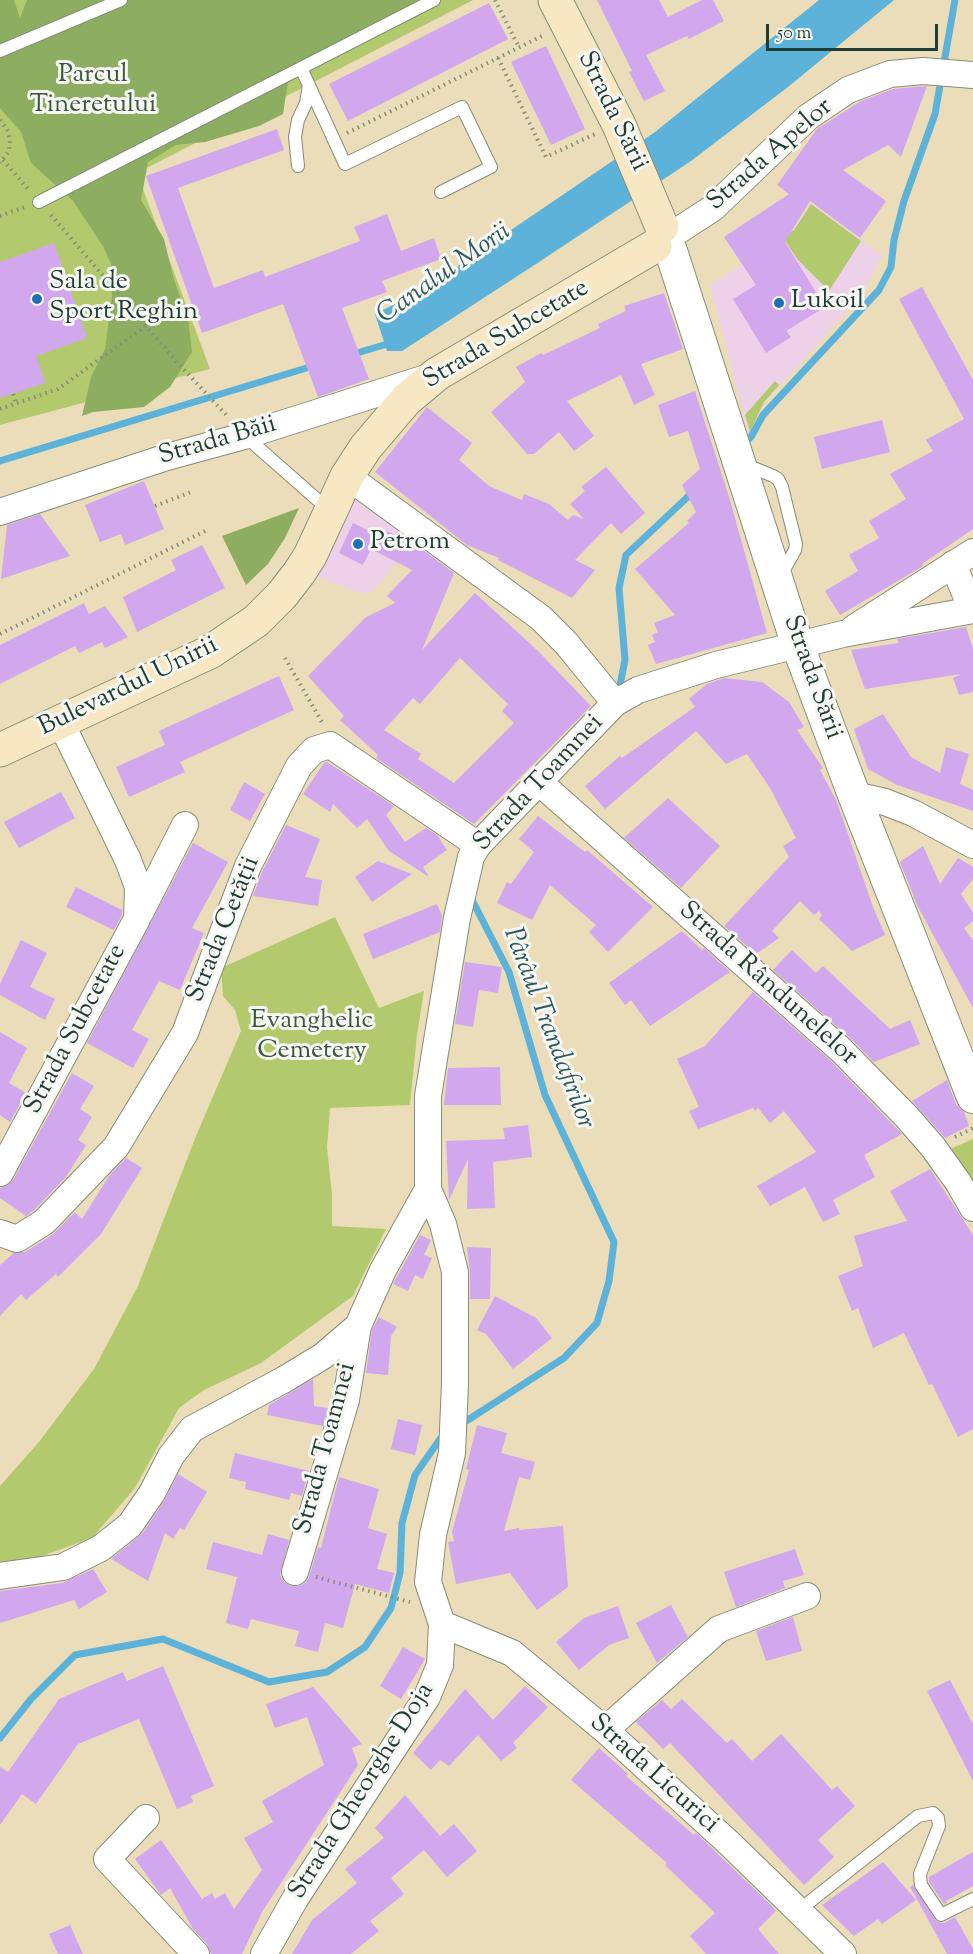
<!DOCTYPE html>
<html>
<head>
<meta charset="utf-8">
<style>
  body { margin:0 }
  #map { position:relative; width:973px; height:1954px; overflow:hidden; background:#ebddba; font-family:"Sorts Mill Goudy",serif }
  canvas { display:block }
  .scale { position:absolute; left:766px; top:24px; width:172px; height:27px; box-sizing:border-box; border:3px solid #1f3d34; border-top:0; padding-left:8px; font-size:18px; line-height:21px; white-space:nowrap; color:#1f3d34; -webkit-text-stroke:4px #f6f6f2; paint-order:stroke }
</style>
</head>
<body>
<div id="map">
<canvas width="973" height="1954"></canvas>
<div class="scale">50 m</div>
</div>
<script>
const c = document.querySelector('canvas').getContext('2d');
c.lineJoin = 'round';
function paint(path, color) {
  c.fillStyle = color;
  c.fill(path, 'evenodd');
}
function shape(rows) {
  const path = new Path2D();
  for (const r of rows) {
    path.moveTo(r[0], r[1]);
    for (let i = 2; i < r.length; i += 2) path.lineTo(r[i], r[i + 1]);
  }
  return path;
}
function stroke(path, color, width, dash) {
  c.strokeStyle = color;
  c.lineWidth = width;
  c.lineCap = dash ? 'butt' : 'round';
  c.setLineDash(dash || []);
  c.stroke(path);
}
function drawText(font, color, halo, rows, align = 'center') {
  c.font = font + ' "Sorts Mill Goudy",serif';
  c.lineWidth = 6;
  c.setLineDash([]);
  c.textBaseline = 'middle';
  c.strokeStyle = halo;
  c.fillStyle = color;
  for (const [text, x, y, turn = 0] of rows) {
    c.save();
    c.translate(x, y);
    c.rotate((+turn || 0) * Math.PI / 180);
    c.textAlign = isNaN(turn) ? turn : align;
    if (halo) c.strokeText(text, 0, 0);
    c.fillText(text, 0, 0);
    c.restore();
  }
}
const built = shape([
  [811,203,882,256,862,294,765,402,749,434,710,285,794,230],
  [352,494,415,539,376,588,369,593,359,593,312,574]
]);
const green = shape([
  [0,0,473,0,137,173,210,369,0,425],
  [811,204,861,241,829,291,798,260,783,238,794,230],
  [775,381,779,385,764,402,750,432,745,415],
  [335,917,379,1008,424,991,417,1035,410,1105,330,1108,327,1147,332,1195,332,1226,386,1229,353,1296,261,1363,204,1390,179,1408,135,1488,92,1538,28,1561,0,1564,0,1486,39,1442,94,1369,138,1286,196,1136,241,1031,235,1010,223,996,221,968],
  [973,1139,973,1190,948,1150]
]);
const forest = shape([
  [0,0,14,0,20,18,27,0,424,0,420,15,288,81,283,114,259,126,205,142,176,145,148,162,141,200,164,239,174,280,188,318,192,352,170,387,144,407,93,412,82,416,91,377,105,349,112,297,111,264,103,246,73,201,31,163,21,132,0,108],
  [299,508,285,538,268,564,246,585,222,536]
]);
const water = shape([
  [819,0,894,0,788,87,691,161,536,264,402,351,387,351,375,314,423,290,655,132]
]);
const stream = shape([
  [350,355,394,342],
  [741,446,751,437,763,415,879,290,891,267,894,240,904,201,935,114,955,0],
  [0,461,313,366],
  [618,695,625,660,619,588,626,555,694,491],
  [460,1425,564,1358,597,1323,609,1281,614,1242,545,1095,509,972,470,896],
  [0,1738,31,1699,75,1655,163,1639,269,1682,327,1672,365,1647,391,1608,400,1573,402,1523,415,1475,440,1439,446,1435]
]);
const building = shape([
  [597,0,659,0,668,17,702,0,713,0,724,21,689,39,687,36,646,55,665,91,644,101,629,72,632,71],
  [489,3,508,39,348,121,329,84],
  [546,46,585,129,551,145,511,62],
  [927,86,901,157,888,145,843,170,886,201,860,238,810,201,785,242,825,307,786,331,791,337,766,353,733,299,756,285,724,237,789,194,777,185,817,129,861,101,893,89],
  [277,129,284,150,178,188,214,288,263,270,265,277,360,241,354,227,387,214,401,251,434,238,441,259,382,281,387,292,342,308,369,379,318,397,283,304,202,333,146,176],
  [54,243,87,338,36,356,45,383,0,398,0,262],
  [922,287,973,380,973,529,922,564,923,566,840,615,825,591,858,571,849,555,879,538,869,521,906,499,890,474,933,451,926,440,964,419,899,299],
  [664,293,683,349,641,364,655,395,634,405,621,375,567,401,594,436,574,451,559,432,534,454,527,454,491,412,525,382,516,367,541,353,543,355,600,328,598,324,626,311,624,306],
  [695,391,730,500,767,633,656,664,648,645,655,642,652,635,658,632,654,623,675,615,635,569,689,523,687,521,696,512,682,485,700,469,688,431,669,437,658,405],
  [427,407,472,443,459,460,489,486,522,500,524,494,549,504,568,520,573,515,584,519,570,504,585,491,581,487,606,467,645,513,621,534,611,523,575,560,595,570,572,598,498,560,499,558,467,545,375,472],
  [882,420,890,452,822,469,814,437],
  [144,481,164,529,125,545,121,534,100,542,85,505],
  [40,514,70,556,1,579,7,525],
  [353,523,378,535,363,565,339,553],
  [385,530,422,549,454,573,422,650,475,593,539,652,591,706,474,824,376,758,378,755,340,720,344,716,308,676,366,617,395,603,387,596,412,570,375,551],
  [460,658,508,704,502,711,514,723,454,783,418,759,421,754,384,730,413,698,420,704],
  [202,545,225,588,137,632,123,597,176,570,171,560],
  [84,603,89,614,105,606,128,637,105,648,102,642,79,653,75,646,0,684,0,645],
  [966,627,973,649,973,692,959,695,953,678,961,674,865,689,851,650,899,643,897,639],
  [279,676,294,710,180,762,185,772,129,797,116,767,165,745,159,731],
  [724,678,762,682,789,702,804,727,797,730,823,768,820,770,837,802,873,907,885,935,852,951,819,919,822,915,819,911,814,915,800,901,772,931,779,938,756,954,724,926,789,857,783,846,796,838,770,788,747,754,726,764,696,731,605,809,585,786,620,756,622,758,695,707,689,699,707,684],
  [883,714,911,757,940,773,946,747,969,754,960,784,973,790,973,811,897,785,868,769,854,729],
  [327,762,394,806,386,815,405,842,426,828,437,835,447,850,423,867,429,877,389,851,367,819,357,828,333,804,330,812,303,794,324,763],
  [244,782,265,794,250,821,230,810],
  [61,792,75,818,19,848,4,822],
  [668,798,720,846,681,888,624,838],
  [538,816,585,852,587,850,653,907,608,952,589,932,596,925,550,885,532,920,497,903,507,882,511,884,534,852,519,839],
  [286,825,320,839,305,877,322,880,318,906,253,896,262,872],
  [193,843,228,862,192,928,204,933,180,990,159,981,132,1030,149,1039,133,1068,87,1043],
  [923,846,940,884,958,858,973,867,973,879,961,894,973,913,973,921,964,928,973,941,973,1008,918,907,900,862],
  [378,861,412,874,372,902,355,877],
  [76,887,122,910,122,915,114,930,66,907],
  [437,904,442,916,440,932,373,959,363,934],
  [682,931,702,950,704,948,730,972,650,1026,631,1000,625,1005,609,983],
  [21,940,47,953,30,987,55,999,45,1020,0,995,0,984],
  [792,950,816,973,823,966,890,1029,910,1020,920,1044,874,1062,851,1039,773,970],
  [465,962,502,967,498,993,479,990,473,1027,455,1024],
  [753,992,831,1061,902,1134,864,1155,875,1177,833,1200,840,1214,823,1222,805,1187,770,1206,757,1186,816,1152,784,1111,770,1123,758,1108,755,1111,753,1108,698,1129,689,1111,699,1107,677,1059,705,1046],
  [0,1032,27,1048,9,1083,26,1093,10,1122,0,1115],
  [500,1067,501,1105,444,1105,448,1068],
  [72,1073,94,1086,80,1109,92,1117,78,1140,86,1145,66,1177,34,1210,26,1216,0,1198,0,1188,8,1185,13,1180],
  [947,1080,956,1104,964,1112,969,1126,945,1138,912,1101],
  [528,1125,532,1157,493,1162,495,1208,467,1209,468,1159,449,1200,446,1141,505,1139,503,1128],
  [126,1158,142,1168,101,1234,58,1277,56,1274,26,1300,21,1294,0,1316,0,1265,14,1253,25,1252,52,1235,75,1212,82,1219,109,1176],
  [930,1169,973,1235,973,1429,958,1437,932,1384,929,1385,904,1333,873,1348,858,1308,852,1311,838,1276,863,1266,854,1236,907,1221,890,1191],
  [420,1235,431,1240,424,1255,432,1258,423,1279,415,1275,408,1291,393,1284],
  [467,1247,491,1248,490,1299,470,1299,470,1272],
  [495,1296,536,1318,552,1338,513,1369,486,1334,477,1330],
  [379,1317,397,1327,391,1336,388,1375,366,1373,372,1330],
  [313,1379,314,1406,328,1408,323,1426,267,1415,269,1405],
  [398,1419,422,1425,415,1455,391,1449],
  [477,1425,507,1433,501,1453,535,1462,530,1480,519,1477,504,1531,519,1528,519,1530,563,1526,568,1587,537,1610,510,1573,456,1584,448,1542,454,1541,452,1532,469,1470,466,1469],
  [235,1453,309,1471,302,1496,291,1493,289,1500,245,1489,246,1482,229,1478],
  [178,1474,207,1492,184,1530,180,1528,173,1539,165,1533,148,1581,111,1559,142,1534,164,1501],
  [339,1477,379,1489,368,1528,387,1534,377,1569,394,1573,389,1593,355,1584,343,1628,325,1623,318,1652,295,1646,299,1631,251,1619,248,1629,226,1623,237,1577,206,1569,213,1542,262,1555,268,1534,289,1540,280,1575,284,1582,290,1586,299,1586,305,1583,309,1577,318,1547,321,1548],
  [795,1549,804,1575,783,1581,785,1588,736,1607,724,1572],
  [93,1569,107,1592,79,1609,74,1600,0,1623,0,1591,62,1583],
  [671,1605,688,1637,657,1663,636,1623],
  [618,1606,629,1638,609,1645,579,1670,556,1642,584,1618],
  [793,1617,802,1651,766,1661,756,1631],
  [403,1647,425,1659,401,1699,380,1686],
  [163,1666,214,1786,191,1796,193,1802,177,1809,139,1719,78,1744,36,1804,22,1794,0,1825,0,1767,8,1772,59,1699,123,1672,127,1681],
  [950,1680,973,1724,973,1781,927,1691],
  [525,1686,548,1707,513,1743,517,1748,501,1761,478,1735,449,1766,440,1760,431,1770,413,1753,465,1689,493,1720],
  [313,1687,362,1744,352,1748,358,1765,262,1912,242,1954,211,1954,207,1944,193,1929,170,1888,161,1895,135,1859,161,1840,202,1899,212,1893,215,1899,225,1893,234,1909,262,1870,244,1838,273,1822,262,1801,324,1765,307,1717,275,1728,266,1704],
  [682,1699,727,1743,732,1739,752,1761,781,1734,832,1790,837,1786,855,1806,818,1840,834,1857,804,1885,670,1743,663,1749,636,1722,662,1700,671,1709],
  [599,1748,628,1774,626,1776,694,1835,696,1833,772,1906,776,1911,758,1929,779,1954,706,1954,690,1936,715,1913,665,1865,667,1863,571,1780],
  [405,1795,440,1836,454,1824,477,1851,447,1877,424,1850,391,1878,404,1894,370,1921,379,1931,351,1954,292,1954,312,1920,357,1883,345,1869,384,1838,375,1828],
  [973,1852,973,1886,946,1901,947,1903,944,1904,929,1882,929,1877],
  [883,1862,916,1900,882,1924,878,1919,854,1936,822,1905],
  [913,1885,937,1922,944,1923,955,1917,973,1949,973,1954,947,1954,910,1887],
  [70,1925,83,1954,58,1954,49,1934]
]);
const path = shape([
  [495,0,519,47],
  [498,58,546,157,595,134],
  [0,120,8,131,10,141,9,151,0,163],
  [347,133,544,35],
  [3,160,28,189],
  [51,215,176,361,228,417],
  [0,216,25,207],
  [13,394,16,403],
  [0,409,58,389,146,326],
  [155,506,191,492],
  [0,634,209,529],
  [285,658,323,724],
  [955,1137,973,1128],
  [316,1577,410,1602]
]);
const service = shape([
  [0,51,121,0],
  [301,68,345,164,462,107,491,167,441,192],
  [298,166,295,137,298,120,306,103,309,85],
  [39,202,434,0],
  [245,436,329,510],
  [744,464,773,476,778,479,782,487,796,544,795,550,780,577],
  [798,1911,918,1816,933,1813,938,1818,939,1826,920,1874,921,1885,941,1915,973,1899]
]);
const minor = shape([
  [676,232,713,208,808,117,848,90,890,74,923,71,973,75],
  [347,476,541,618,566,643,615,703],
  [0,512,167,457,244,436,429,377],
  [953,564,972,610],
  [854,628,973,552],
  [539,782,841,1050,906,1116,933,1147,958,1182,973,1208],
  [854,795,885,802,913,813,973,845],
  [140,913,185,825],
  [0,1173,137,919,138,887,128,860,60,721],
  [0,1233,17,1239,44,1222,116,1147,185,1033,248,866,299,766,314,750,330,745,478,845],
  [295,1572,346,1400,358,1326],
  [0,1576,63,1567,101,1548,130,1525,152,1493,171,1456,192,1429,285,1379,323,1356,358,1326,383,1270,428,1189,428,1096,457,918,471,857,478,845,615,703,638,690,716,665,843,634,973,610],
  [442,1624,512,1653,605,1730,730,1844,843,1954],
  [605,1730,719,1629,807,1596],
  [146,1818,107,1859,196,1954],
  [264,1954,295,1899,427,1697,440,1665,442,1624,428,1582,433,1535,452,1453,455,1383,455,1272,443,1224,428,1189]
]);
const tertiary = shape([
  [671,251,798,646,854,795,973,1097]
]);
const secondary = shape([
  [555,0,619,125,662,227],
  [0,750,210,652,256,621,282,595,299,573,310,556,347,476,366,447,406,400,437,374,655,246]
]);
const markers = [
  [37,299,6,"#1f6fb2"],
  [779,303,6,"#1f6fb2"],
  [358,544,6,"#1f6fb2"]
];
const parkNames = [
  ["Parcul",93,77],
  ["Tineretului",93,107],
  ["Evanghelic",312,1023],
  ["Cemetery",312,1053]
];
const streetNames = [
  ["Strada Sării",611,112,64],
  ["Strada Apelor",771,156,-41],
  ["Strada Subcetate",507,336,-31],
  ["Strada Băii",218,442,-16],
  ["Strada Sării",811,678,70],
  ["Bulevardul Unirii",129,688,-26],
  ["Strada Toamnei",540,784,-47],
  ["Strada Cetății",225,930,-68],
  ["Strada Rândunelelor",767,985,42],
  ["Strada Subcetate",77,1030,-62],
  ["Strada Toamnei",327,1449,-75],
  ["Strada Licurici",653,1775,42],
  ["Strada Gheorghe Doja",363,1792,-58]
];
const poiNames = [
  ["Sala de",49,284],
  ["Sport Reghin",49,314],
  ["Lukoil",791,303],
  ["Petrom",370,544]
];
const waterNames = [
  ["Canalul Morii",445,275,-35],
  ["Pârâul Trandafirilor",547,1029,69]
];
paint(built, '#edd1e9');
paint(green, '#b2c96e');
paint(forest, '#8dad61');
paint(water, '#5cb2d9');
stroke(stream, '#5cb2d9', 7);
paint(building, '#d1a7ee');
stroke(service, '#858d77', 14);
stroke(minor, '#858d77', 28);
stroke(tertiary, '#858d77', 34);
stroke(secondary, '#858d77', 35);
stroke(path, '#858d77', 4, [1.5, 4.5]);
stroke(service, '#fff', 12);
stroke(minor, '#fff', 26);
stroke(tertiary, '#fff', 32);
stroke(secondary, '#f7e8c3', 33);
for (const [x, y, r, color] of markers) {
  const dot = new Path2D();
  dot.arc(x, y, r, 0, 2 * Math.PI);
  c.fillStyle = color;
  c.fill(dot);
  stroke(dot, '#f6f6f2', 2);
}
drawText('26px', '#3c5940', '#f6f6f2', parkNames);
drawText('26px', '#1f3d34', '#f6f6f2', streetNames);
drawText('26px', '#1f3d34', '#f6f6f2', poiNames, 'left');
drawText('italic 27px', '#2e5a5d', '#f6f6f2', waterNames);
</script>
</body>
</html>
